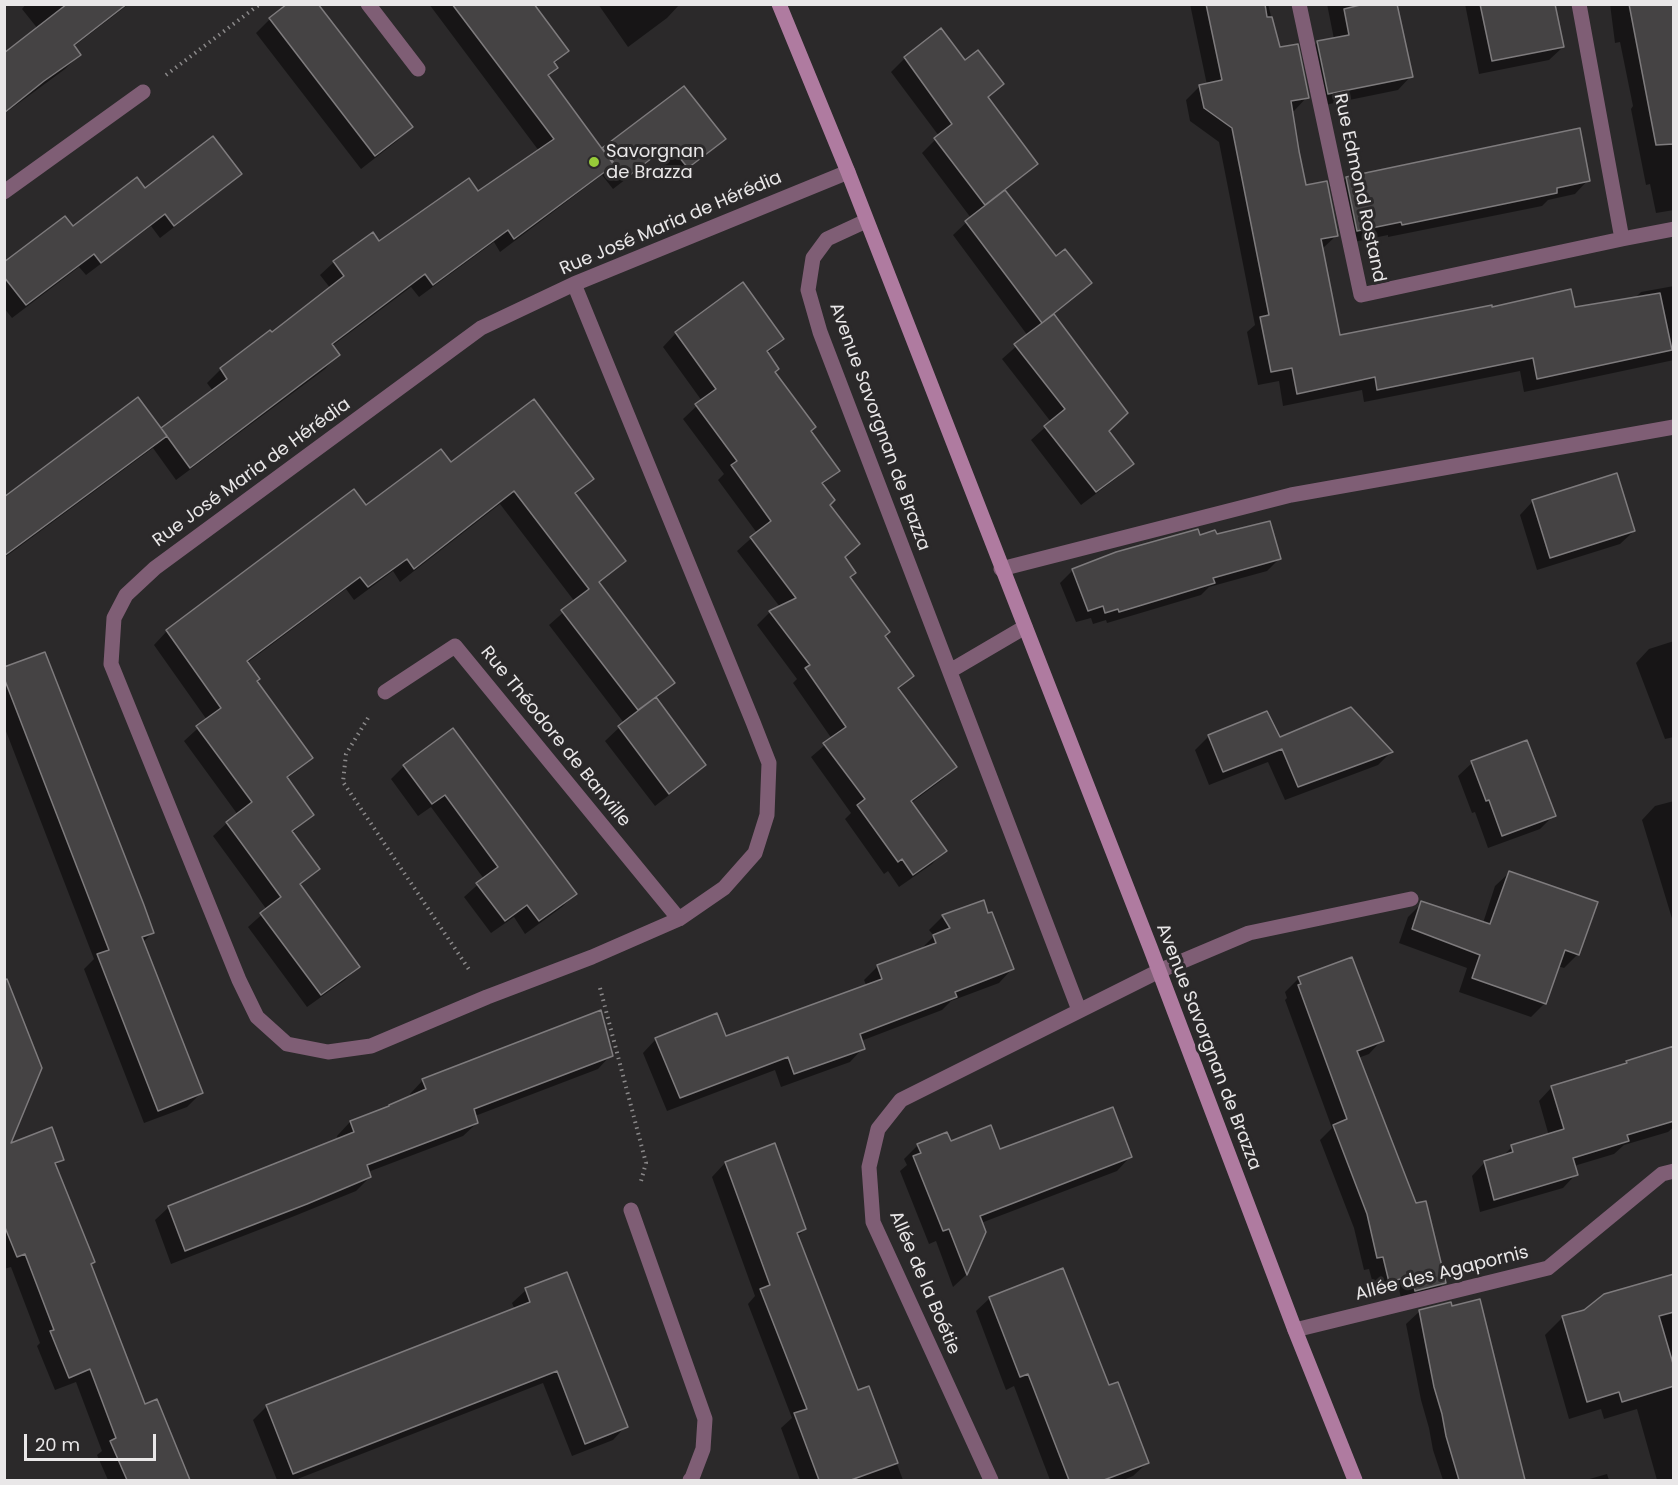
<!DOCTYPE html>
<html>
<head>
<meta charset="utf-8">
<style>
  body { margin:0 }
  #map { position:relative; width:1678px; height:1485px; overflow:hidden; background:#2b292a; font-family:Poppins,sans-serif }
  canvas { display:block }
  .frame { position:absolute; inset:0; border:6px solid #e9e7e8; pointer-events:none }
  .scale { position:absolute; left:24px; top:1434px; width:132px; height:27px; box-sizing:border-box; border:3px solid #e9e7e8; border-top:0; padding-left:8px; font-size:18px; line-height:21px; white-space:nowrap; color:#e9e7e8; -webkit-text-stroke:4px #2b292a; paint-order:stroke }
</style>
</head>
<body>
<div id="map">
<canvas width="1678" height="1485"></canvas>
<div class="frame"></div>
<div class="scale">20 m</div>
</div>
<script>
const c = document.querySelector('canvas').getContext('2d');
c.lineJoin = 'round';
function paint(path, color) {
  c.fillStyle = color;
  c.fill(path, 'evenodd');
}
function shape(rows) {
  const path = new Path2D();
  for (const r of rows) {
    path.moveTo(r[0], r[1]);
    for (let i = 2; i < r.length; i += 2) path.lineTo(r[i], r[i + 1]);
  }
  return path;
}
function stroke(path, color, width, dash) {
  c.strokeStyle = color;
  c.lineWidth = width;
  c.lineCap = dash ? 'butt' : 'round';
  c.setLineDash(dash || []);
  c.stroke(path);
}
function drawText(font, color, halo, rows, align = 'center') {
  c.font = font + ' Poppins,sans-serif';
  c.lineWidth = 6;
  c.setLineDash([]);
  c.textBaseline = 'middle';
  c.strokeStyle = halo;
  c.fillStyle = color;
  for (const [text, x, y, turn = 0] of rows) {
    c.save();
    c.translate(x, y);
    c.rotate((+turn || 0) * Math.PI / 180);
    c.textAlign = isNaN(turn) ? turn : align;
    if (halo) c.strokeText(text, 0, 0);
    c.fillText(text, 0, 0);
    c.restore();
  }
}
const shadow = shape([
  [26,4,129,4,73,47,79,55,65,69,4,114,4,55,38,29,22,9],
  [289,4,411,127,397,141,361,169,256,33,270,19],
  [429,4,510,4,567,51,554,64,556,68,547,76,602,151,603,149,724,139,711,151,674,180,656,156,613,189,602,175,500,252,494,242,419,297,411,287,332,346,338,355,325,369,176,480,153,448,4,558,4,499,161,431,213,391,207,383,221,369,270,332,272,334,331,289,320,275,334,262,348,251,379,243,478,193,539,151],
  [598,4,680,4,667,18,628,47],
  [1190,4,1268,4,1279,49,1307,97,1294,111,1291,111,1305,187,1337,235,1322,249,1339,336,1491,309,1573,309,1634,299,1641,292,1674,286,1674,360,1524,392,1520,371,1364,402,1362,390,1283,406,1279,381,1258,385,1247,332,1255,325,1219,142,1190,121,1186,100,1200,86,1207,85],
  [1327,4,1396,4,1411,76,1398,90,1315,107,1304,56,1318,42,1334,39],
  [1465,4,1554,4,1563,47,1549,60,1479,74],
  [1610,4,1674,4,1674,210,1656,213,1650,184,1646,185,1631,109,1633,106,1620,42,1615,43],
  [905,58,965,62,1002,84,987,98,1036,164,1022,177,1004,191,1055,258,1090,283,1077,296,1053,315,1107,431,1132,463,1118,477,1081,505,1031,440,1051,422,1002,359,1028,336,953,235,971,218,922,153,939,136,891,72],
  [240,174,226,187,160,238,151,226,86,275,79,267,12,318,4,308,4,264,145,190],
  [1346,178,1588,180,1575,194,1548,200,1542,206,1388,237,1388,235,1344,244,1333,192],
  [743,285,782,339,767,354,774,372,810,431,838,470,822,485,829,505,858,544,844,558,854,573,849,578,883,636,912,676,898,690,955,767,942,780,911,803,945,850,932,864,899,887,888,871,884,874,845,819,851,813,811,757,832,739,793,683,797,679,757,625,770,612,780,607,737,551,757,533,718,480,724,474,683,419,702,401,663,347,676,333],
  [450,464,592,478,575,495,624,561,598,584,673,683,655,699,704,765,691,778,655,806,605,741,624,723,549,625,575,602,500,504,400,582,393,571,354,600,346,589,247,663,256,681,311,758,297,771,286,779,312,815,292,833,318,869,299,886,358,967,345,980,307,1007,248,927,267,910,213,836,227,823,238,815,184,741,207,720,154,645,167,631,366,507],
  [1533,501,1634,531,1620,544,1537,570,1520,515],
  [1216,536,1279,559,1267,571,1209,587,1201,595,1107,623,1106,620,1093,624,1091,618,1076,622,1060,583,1073,570,1199,537],
  [1674,641,1674,737,1665,739,1636,663,1649,649],
  [4,668,152,933,143,942,201,1093,187,1107,144,1123,84,969,94,959,4,726],
  [452,730,575,894,562,907,525,934,514,917,491,933,464,897,484,879,431,807,418,816,391,779,404,766],
  [1209,736,1279,738,1391,752,1378,765,1285,800,1268,762,1209,785,1195,750],
  [1526,742,1554,815,1540,829,1488,848,1475,812,1472,813,1458,776,1472,763],
  [1674,801,1674,925,1642,820,1655,806],
  [1509,873,1578,954,1564,968,1558,966,1545,1003,1531,1017,1459,992,1467,968,1399,943,1408,917,1422,903,1483,923,1495,886],
  [983,902,1012,969,999,983,951,1001,942,1010,861,1041,863,1048,850,1062,781,1087,775,1070,667,1111,643,1053,656,1039,725,1038,867,987,864,980,878,966,920,950,934,936,929,930,942,917],
  [1299,978,1382,1040,1369,1054,1358,1058,1445,1282,1431,1296,1402,1303,1399,1289,1376,1295,1369,1269,1364,1270,1354,1228,1320,1140,1332,1128,1285,1000,1287,998,1285,992],
  [4,1002,8,1145,62,1159,55,1166,90,1265,144,1406,156,1401,189,1480,108,1480,97,1455,102,1451,76,1382,55,1390,37,1346,40,1343,11,1267,4,1269],
  [1674,1048,1674,1127,1668,1132,1624,1145,1614,1154,1574,1166,1576,1174,1563,1188,1480,1212,1472,1176,1485,1162,1501,1158,1512,1147,1549,1136,1539,1101,1552,1087,1624,1066,1627,1062],
  [611,1055,598,1069,475,1116,477,1123,463,1136,368,1172,370,1177,356,1191,292,1217,171,1264,155,1220,169,1207,338,1140,337,1136,350,1122,411,1097,410,1094,423,1080],
  [950,1143,1000,1151,1130,1157,1117,1171,981,1223,984,1231,966,1275,953,1287,936,1241,929,1244,900,1171,907,1165,904,1159,918,1145],
  [774,1145,805,1229,797,1237,857,1392,868,1388,903,1480,800,1480,781,1428,792,1418,748,1304,755,1296,712,1177,725,1163],
  [1674,1275,1674,1480,1657,1480,1637,1409,1604,1419,1601,1409,1569,1419,1545,1335,1563,1317,1584,1311],
  [526,1290,626,1426,613,1440,572,1456,543,1383,295,1480,277,1480,253,1420,267,1406,515,1310,512,1303],
  [990,1298,1109,1387,1147,1463,1133,1476,1123,1480,1050,1480,1014,1386,1006,1390,976,1311],
  [1479,1300,1524,1480,1443,1480,1433,1450,1429,1428,1421,1400,1406,1324,1420,1311,1451,1307],
  [1607,1474,1609,1480,1586,1480]
]);
const building = shape([
  [67,4,127,4,74,45,81,55,44,81,4,113,4,53,67,4],
  [287,4,318,4,413,127,375,156,269,18,287,4],
  [452,4,534,4,569,51,554,62,558,68,548,75,614,165,514,239,508,230,433,285,425,274,332,344,340,355,190,468,161,428,227,379,220,368,270,330,272,332,344,276,333,261,373,232,379,241,469,178,478,191,554,139,452,4],
  [1206,4,1265,4,1267,17,1272,17,1280,47,1298,44,1309,98,1291,101,1299,151,1306,185,1327,181,1338,236,1321,239,1340,335,1492,305,1492,307,1571,289,1575,307,1660,293,1672,350,1537,379,1533,358,1377,390,1375,377,1297,394,1292,368,1271,372,1260,317,1269,315,1232,128,1204,108,1199,85,1222,80,1206,4],
  [1364,4,1397,4,1413,77,1328,94,1317,41,1349,35,1344,9,1364,4],
  [1480,4,1555,4,1564,47,1492,61,1480,4],
  [1629,4,1674,4,1674,144,1656,145,1629,4],
  [941,28,965,60,978,50,1004,84,988,97,1038,164,985,205,934,138,952,124,904,57,941,28],
  [684,86,726,139,688,168,669,145,626,178,602,148,684,86],
  [1580,128,1590,181,1557,188,1557,193,1402,225,1401,222,1357,231,1346,177,1580,128],
  [213,136,242,174,174,226,165,214,101,263,94,254,26,305,4,277,4,262,65,216,73,226,137,177,145,188,213,136],
  [1005,190,1056,256,1065,249,1092,283,1042,323,965,221,1005,190],
  [743,282,784,339,767,351,779,369,775,372,816,427,811,431,840,471,822,483,835,500,830,505,860,544,845,557,856,573,850,577,890,632,885,636,914,676,898,688,957,767,911,801,947,851,913,875,902,859,898,862,857,805,865,799,823,743,846,727,805,668,810,665,769,611,796,598,750,537,771,521,731,465,737,461,695,404,716,389,675,332,743,282],
  [1054,314,1128,413,1109,431,1134,464,1096,492,1044,426,1065,409,1014,344,1054,314],
  [138,397,167,436,4,556,4,497,138,397],
  [534,399,594,479,575,493,626,561,599,582,675,683,638,710,561,610,589,589,514,491,414,569,407,559,368,587,360,577,247,661,260,679,257,681,313,758,287,777,314,815,292,831,320,869,300,884,360,967,321,995,260,913,281,897,226,822,252,802,196,726,221,708,166,630,354,489,366,505,441,449,451,462,534,399],
  [1617,473,1635,531,1550,558,1532,500,1617,473],
  [1270,521,1281,559,1213,578,1215,583,1119,612,1118,609,1105,613,1103,606,1088,611,1072,569,1116,552,1198,529,1200,535,1215,530,1217,534,1270,521],
  [45,652,144,905,154,933,142,937,203,1093,158,1111,97,954,109,950,4,678,4,667,45,652],
  [656,697,706,765,669,794,618,726,656,697],
  [1351,707,1393,752,1298,787,1282,749,1223,772,1208,735,1267,711,1280,737,1351,707],
  [453,728,577,894,539,921,527,905,505,921,476,883,498,867,445,795,432,804,403,765,453,728],
  [1527,740,1556,816,1502,836,1489,800,1486,801,1471,761,1527,740],
  [1509,871,1598,902,1579,955,1565,950,1546,1004,1472,978,1480,955,1412,929,1421,901,1490,924,1509,871],
  [984,900,988,913,992,912,1014,969,955,992,957,997,860,1034,865,1049,794,1074,788,1057,680,1098,655,1038,717,1013,726,1036,882,979,877,965,936,943,933,935,950,928,942,915,984,900],
  [1352,957,1384,1041,1357,1051,1416,1203,1426,1201,1446,1283,1415,1291,1412,1276,1389,1282,1383,1257,1377,1258,1367,1214,1333,1125,1347,1119,1298,985,1301,984,1298,977,1352,957],
  [7,979,42,1068,11,1143,52,1127,64,1160,55,1163,95,1262,91,1264,145,1404,157,1399,190,1480,127,1480,110,1441,116,1438,90,1369,69,1378,50,1331,54,1330,25,1254,17,1257,4,1225,4,980,7,979],
  [601,1010,613,1056,474,1109,478,1123,367,1165,371,1177,307,1204,185,1251,168,1206,354,1132,350,1121,389,1106,389,1105,426,1089,422,1079,601,1010],
  [1674,1046,1674,1121,1627,1135,1629,1141,1573,1158,1578,1175,1494,1200,1484,1161,1513,1152,1511,1145,1564,1129,1551,1086,1627,1063,1626,1061,1674,1046],
  [1113,1107,1132,1157,980,1216,986,1232,967,1275,949,1229,943,1231,913,1156,921,1153,917,1144,947,1132,951,1141,991,1125,1000,1149,1113,1107],
  [775,1143,806,1229,797,1233,858,1390,869,1386,898,1463,851,1480,819,1480,794,1413,807,1409,760,1289,770,1285,725,1162,775,1143],
  [1063,1268,1109,1385,1118,1382,1149,1463,1104,1480,1069,1480,1028,1374,1020,1377,989,1297,1063,1268],
  [567,1272,628,1427,585,1444,557,1371,293,1474,266,1405,530,1302,525,1288,567,1272],
  [1674,1274,1674,1312,1659,1316,1674,1367,1674,1386,1622,1402,1619,1392,1587,1402,1562,1316,1584,1310,1604,1294,1674,1274],
  [1480,1299,1500,1380,1525,1480,1459,1480,1446,1436,1442,1414,1434,1387,1419,1310,1451,1302,1452,1306,1480,1299]
]);
const path = shape([
  [166,75,260,4],
  [368,718,346,754,343,782,470,971],
  [600,988,646,1163,641,1181]
]);
const lane = shape([
  [1001,569,1291,495,1674,427],
  [1159,971,1249,933,1411,899]
]);
const street = shape([
  [368,4,418,69],
  [1299,4,1361,295,1622,239],
  [1579,4,1622,239,1674,229],
  [4,192,143,92],
  [866,221,827,239,813,258,808,290,820,332,1079,1010],
  [574,284,753,722,769,763,767,815,755,853,724,888,679,919,592,957,487,997,371,1046,328,1052,287,1044,257,1017,239,980,111,664,114,618,126,595,155,568,481,328,574,284,848,172],
  [950,671,1025,627],
  [385,692,455,646,679,919],
  [631,1210,705,1419,703,1449,692,1478,690,1480],
  [1295,1330,1548,1268,1662,1174,1674,1171],
  [991,1480,873,1222,869,1167,878,1129,901,1100,1159,971]
]);
const secondary = shape([
  [779,4,848,172,1150,947,1295,1330,1355,1480]
]);
const markers = [
  [594,162,6,"#97cc39"]
];
const poiNames = [
  ["Savorgnan",606,152],
  ["de Brazza",606,173]
];
const streetNames = [
  ["Rue Edmond Rostand",1359,188,78],
  ["Rue José Maria de Hérédia",671,224,-23],
  ["Avenue Savorgnan de Brazza",879,427,70],
  ["Rue José Maria de Hérédia",252,473,-36],
  ["Rue Théodore de Banville",555,737,51],
  ["Avenue Savorgnan de Brazza",1208,1047,69],
  ["Allée des Agapornis",1442,1274,-14],
  ["Allée de la Boétie",924,1283,67]
];
paint(shadow, '#0007');
paint(building, '#454344');
stroke(building, '#7e7b7d', 1.5);
stroke(path, '#8a8889', 4, [1.5, 4.5]);
stroke(lane, '#7f5e75', 15);
stroke(street, '#7f5e75', 15);
stroke(secondary, '#af7ba0', 15);
for (const [x, y, r, color] of markers) {
  const dot = new Path2D();
  dot.arc(x, y, r, 0, 2 * Math.PI);
  c.fillStyle = color;
  c.fill(dot);
  stroke(dot, '#2b292a', 2);
}
drawText('18px', '#e9e7e8', '#2b292a', poiNames, 'left');
drawText('18px', '#e9e7e8', '#2b292a', streetNames);
</script>
</body>
</html>
